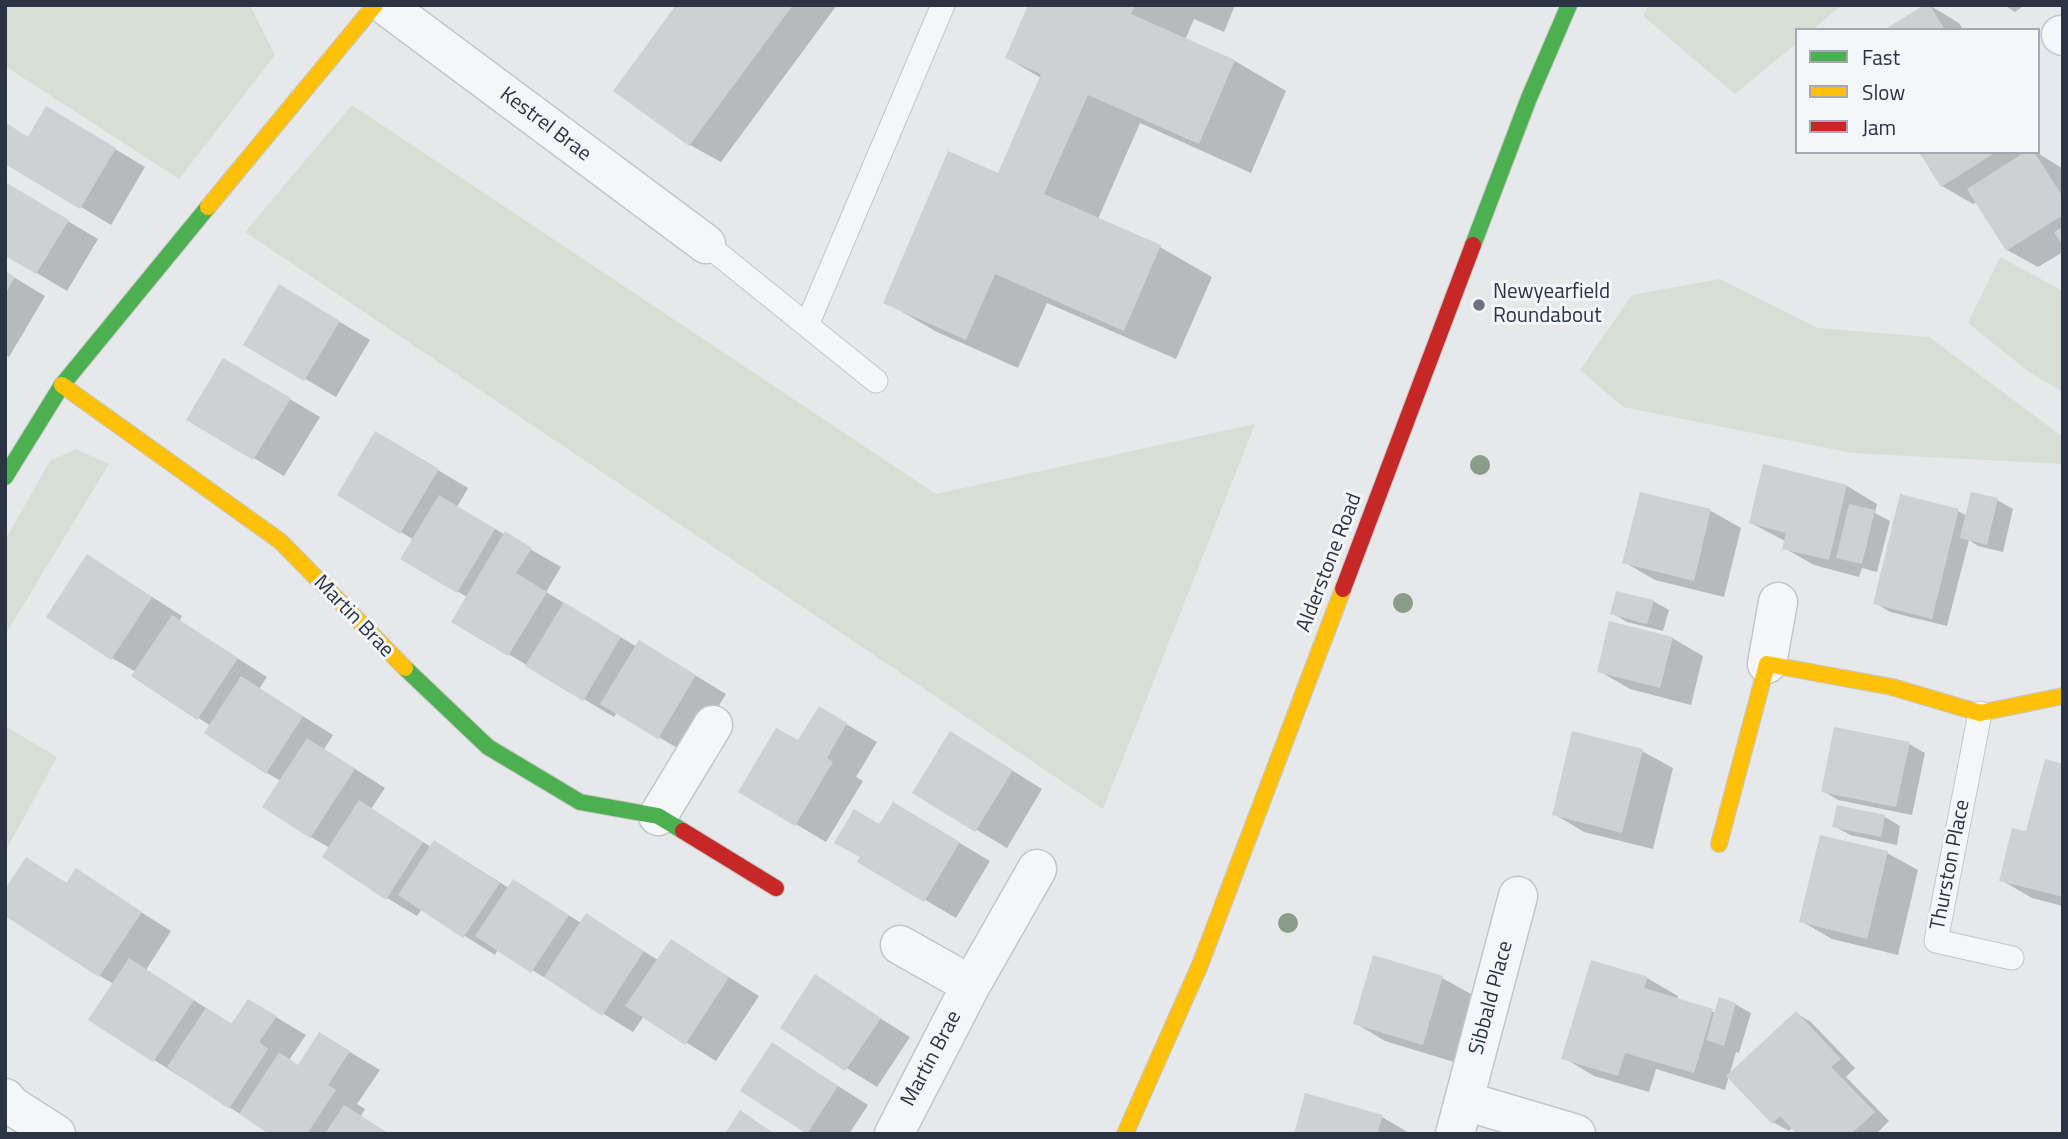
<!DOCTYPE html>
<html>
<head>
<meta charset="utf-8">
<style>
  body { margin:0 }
  #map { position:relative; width:2068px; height:1139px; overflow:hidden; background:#e6e8ea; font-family:"Titillium Web",sans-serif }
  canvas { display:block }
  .frame { position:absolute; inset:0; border:7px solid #2b3444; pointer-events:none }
  .legend { position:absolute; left:1795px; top:28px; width:245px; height:126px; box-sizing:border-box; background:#f4f6f9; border:2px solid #a4a8b1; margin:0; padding:9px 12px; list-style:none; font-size:21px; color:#2b3444 }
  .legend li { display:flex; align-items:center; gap:14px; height:35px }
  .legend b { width:35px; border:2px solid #a4a8b1 }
</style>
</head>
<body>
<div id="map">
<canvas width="2068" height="1139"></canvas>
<div class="frame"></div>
<ul class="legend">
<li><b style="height:9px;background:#4caf50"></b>Fast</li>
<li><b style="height:9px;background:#ffc107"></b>Slow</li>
<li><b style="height:9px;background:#c62828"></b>Jam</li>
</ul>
</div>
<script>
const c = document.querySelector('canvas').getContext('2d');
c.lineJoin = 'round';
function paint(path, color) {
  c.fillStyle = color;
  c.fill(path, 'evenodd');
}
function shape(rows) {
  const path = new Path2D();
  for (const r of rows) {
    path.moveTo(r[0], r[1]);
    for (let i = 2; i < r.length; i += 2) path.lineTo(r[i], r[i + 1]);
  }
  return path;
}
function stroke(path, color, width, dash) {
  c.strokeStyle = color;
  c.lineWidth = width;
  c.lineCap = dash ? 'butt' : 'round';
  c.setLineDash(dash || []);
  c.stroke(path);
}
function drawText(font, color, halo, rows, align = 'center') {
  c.font = font + ' "Titillium Web",sans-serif';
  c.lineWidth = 6;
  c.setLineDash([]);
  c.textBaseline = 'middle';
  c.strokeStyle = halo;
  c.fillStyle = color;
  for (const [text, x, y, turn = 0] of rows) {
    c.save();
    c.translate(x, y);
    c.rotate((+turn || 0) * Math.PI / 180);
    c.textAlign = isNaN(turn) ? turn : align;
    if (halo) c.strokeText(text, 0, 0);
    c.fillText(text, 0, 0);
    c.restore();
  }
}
const green = shape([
  [5,5,250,5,275,55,179,179,5,66],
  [1648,5,1842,5,1812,30,1797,30,1797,43,1735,94,1643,16],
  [352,105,936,494,1255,424,1103,809,245,232],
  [2000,257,2063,291,2063,392,2029,372,1968,323],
  [1720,279,1818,328,1929,337,2063,437,2063,464,1852,453,1623,407,1580,370,1632,295],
  [76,449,109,464,5,635,5,540,50,461],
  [5,726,57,757,5,852]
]);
const shadow = shape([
  [679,5,837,5,721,162,690,145,616,90],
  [1030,5,1235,5,1224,32,1194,19,1185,40,1235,61,1286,91,1251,173,1140,123,1098,219,1160,247,1212,277,1176,359,1047,303,1018,368,937,332,885,302,999,176,1041,78,1007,58],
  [1929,5,1959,23,1963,30,1888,30],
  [2004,5,2025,5,2015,12],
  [77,126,145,167,111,225,81,207,29,138],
  [1921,152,2036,152,2062,168,2063,252,2038,267,2007,250,1977,202,1973,204,1942,186],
  [27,197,98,239,67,291,5,254],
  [5,272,45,296,9,357,5,355],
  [310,304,370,340,336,397,246,344],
  [224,360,320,417,284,476,188,419],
  [406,451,468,488,457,507,561,567,546,592,637,647,670,660,726,694,689,755,617,712,614,717,453,621,467,597,403,558,414,540,339,494],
  [1764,466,1847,486,1877,504,1875,513,1890,521,1877,572,1862,568,1859,577,1814,565,1784,548,1785,541,1751,523],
  [1997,500,2013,509,2003,552,1978,546,1969,540,1947,626,1890,612,1875,603,1958,511,1967,516],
  [1711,511,1741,528,1724,597,1655,580,1624,562],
  [88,556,182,616,179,621,267,677,259,689,333,735,324,749,385,788,371,809,431,847,435,842,509,888,514,881,581,923,587,916,658,960,671,941,759,996,716,1061,644,1016,633,1032,498,949,495,955,422,909,417,916,387,898,330,848,311,837,281,781,267,773,211,726,133,676,136,672,112,658],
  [1653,601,1669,610,1663,631,1627,622,1612,613],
  [1672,638,1703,656,1691,705,1630,689,1599,671],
  [820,709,877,742,856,777,863,781,826,842,740,791,799,743],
  [1909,744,1925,753,1912,815,1838,800,1823,791],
  [981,751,1042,789,1007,848,915,793],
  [1642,751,1673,768,1653,849,1584,832,1554,814],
  [2063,765,2063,906,2032,898,2001,880],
  [894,804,990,861,956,918,859,861],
  [1885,817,1900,826,1897,845,1850,835,1834,826],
  [1887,853,1918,870,1898,955,1832,939,1801,921],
  [27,859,68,884,76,871,171,931,146,970,233,1025,249,1001,306,1035,289,1060,299,1066,320,1034,380,1070,357,1104,365,1109,361,1116,389,1134,272,1134,154,1060,114,984,100,976],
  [815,977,910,1037,877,1087,782,1028],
  [1442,978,1473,995,1454,1062,1385,1041,1355,1023],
  [1647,978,1678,996,1677,1000,1716,1013,1735,1004,1751,1013,1739,1053,1736,1052,1725,1090,1656,1069,1649,1092,1594,1076,1564,1058],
  [1796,1013,1811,1022,1855,1068,1846,1077,1889,1121,1876,1134,1799,1134,1793,1127,1789,1131,1773,1122],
  [772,1044,868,1105,849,1134,809,1134,742,1090],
  [1382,1117,1411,1134,1295,1134]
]);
const building = shape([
  [676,5,793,5,689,146,613,91],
  [1028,5,1135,5,1131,14,1235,60,1199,144,1088,95,1044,194,1161,245,1124,331,995,274,966,340,883,303,948,151,998,173,1041,74,1005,58],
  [1924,5,1930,5,1945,30,1884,30],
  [46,106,116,148,80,209,5,164,5,122,28,137],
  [1919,152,1996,152,1941,187],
  [2025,152,2034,152,2063,197,2063,215,2006,251,1967,189],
  [5,182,69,220,36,274,5,256],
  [2063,227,2063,246,2054,232],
  [5,271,15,277,5,294],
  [279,284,340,321,304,381,243,345],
  [223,358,291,398,253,460,186,420],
  [375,431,439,469,400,534,337,495],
  [1763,464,1847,485,1829,560,1782,549,1786,533,1749,523],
  [1640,492,1711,509,1694,581,1622,563],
  [1971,492,1998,498,1987,545,1960,538],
  [1900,494,1959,509,1932,619,1873,604],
  [439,495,495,529,457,593,400,559],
  [1849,504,1875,510,1862,564,1836,558],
  [505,531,532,548,516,573,547,592,508,656,451,622],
  [87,554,152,597,111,660,46,617],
  [1616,591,1654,600,1647,624,1610,614],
  [564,602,621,637,583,701,525,666],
  [172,615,238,658,197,720,131,676],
  [1609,621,1673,637,1660,688,1597,672],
  [639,640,696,675,658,739,600,704],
  [241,676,303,716,266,774,204,733],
  [819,706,847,723,827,758,833,762,795,826,738,792,776,728,798,740],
  [1834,727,1910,742,1896,807,1821,792],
  [950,731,1013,770,975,832,912,793],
  [1572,731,1643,749,1622,833,1552,815],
  [307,738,355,769,310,838,262,807],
  [2045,759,2063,764,2063,897,1999,881,2012,828,2026,831],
  [359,800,423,842,386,900,322,857],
  [893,802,960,842,924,902,857,862,860,857,834,843,854,809,879,824],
  [1837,805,1885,815,1881,837,1832,827],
  [1820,835,1888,851,1867,939,1799,922],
  [434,840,500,883,463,938,398,895],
  [26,857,66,883,76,868,142,912,99,977,5,916,5,889],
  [513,879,569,915,531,973,475,936],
  [586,913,644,951,602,1016,544,977],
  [671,939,729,977,685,1045,625,1006],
  [1373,955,1443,976,1423,1045,1353,1024],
  [129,958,194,1000,153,1062,88,1020],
  [1591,960,1648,977,1644,988,1713,1009,1694,1073,1625,1053,1618,1076,1561,1059],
  [815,974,881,1018,845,1071,780,1028],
  [1719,997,1736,1003,1724,1046,1706,1040],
  [248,999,277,1016,259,1042,268,1049,229,1109,167,1067,206,1008,231,1024],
  [1796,1011,1841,1059,1831,1067,1875,1112,1851,1134,1797,1134,1780,1116,1772,1124,1726,1076],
  [319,1032,350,1051,328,1085,336,1090,307,1134,269,1134,239,1114,279,1052,298,1065],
  [772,1042,838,1086,807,1134,740,1091],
  [1305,1093,1383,1115,1377,1134,1294,1134],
  [344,1105,389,1134,325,1134],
  [740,1110,775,1134,725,1134]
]);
const lane = shape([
  [706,244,876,381],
  [807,325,943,5],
  [1980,713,1936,941,2012,958]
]);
const street = shape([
  [385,5,706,244],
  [2061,35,2063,36],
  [1767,664,1778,602],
  [658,816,713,725],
  [900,945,971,985],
  [5,1098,12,1106,56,1134],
  [1465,1101,1576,1134],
  [894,1134,971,985,1037,869],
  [1455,1134,1518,896]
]);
const fast = shape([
  [1473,245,1529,98,1569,5],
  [5,477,62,385,208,207],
  [405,668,488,747,580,802,658,816,683,831]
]);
const slow = shape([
  [208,207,375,5],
  [62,385,280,541,405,668],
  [1719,844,1767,664,1892,687,1980,713,2063,696],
  [1125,1134,1200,965,1343,589]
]);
const jam = shape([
  [1343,589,1473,245],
  [683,831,776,888]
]);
const trees = [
  [1480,465],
  [1403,603],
  [1288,923]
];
const markers = [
  [1479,305,7,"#6c737e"]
];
const streetNames = [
  ["Kestrel Brae",545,125,37],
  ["Alderstone Road",1330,563,-69],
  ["Martin Brae",353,617,46],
  ["Thurston Place",1951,865,-79],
  ["Sibbald Place",1492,998,-75],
  ["Martin Brae",932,1059,-62]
];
const poiNames = [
  ["Newyearfield",1493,293],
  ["Roundabout",1493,317]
];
paint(green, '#d6ded6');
paint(shadow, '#0003');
paint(building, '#ced0d2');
stroke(lane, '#c4c6c8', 25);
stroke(street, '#c4c6c8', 41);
stroke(fast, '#c4c6c8', 18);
stroke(slow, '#c4c6c8', 18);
stroke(jam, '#c4c6c8', 18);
stroke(lane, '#f5f6f7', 23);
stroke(street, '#f5f6f7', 38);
stroke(fast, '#4caf50', 16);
stroke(slow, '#ffc107', 16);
stroke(jam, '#c62828', 16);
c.fillStyle = '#8a9d88';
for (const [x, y] of trees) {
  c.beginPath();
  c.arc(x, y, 10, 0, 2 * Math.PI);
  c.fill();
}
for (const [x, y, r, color] of markers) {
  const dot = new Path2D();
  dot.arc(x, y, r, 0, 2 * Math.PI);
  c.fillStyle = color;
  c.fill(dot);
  stroke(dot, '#f4f6f9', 2.5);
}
drawText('21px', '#2b3444', '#f4f6f9', streetNames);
drawText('21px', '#2b3444', '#f4f6f9', poiNames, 'left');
</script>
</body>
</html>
